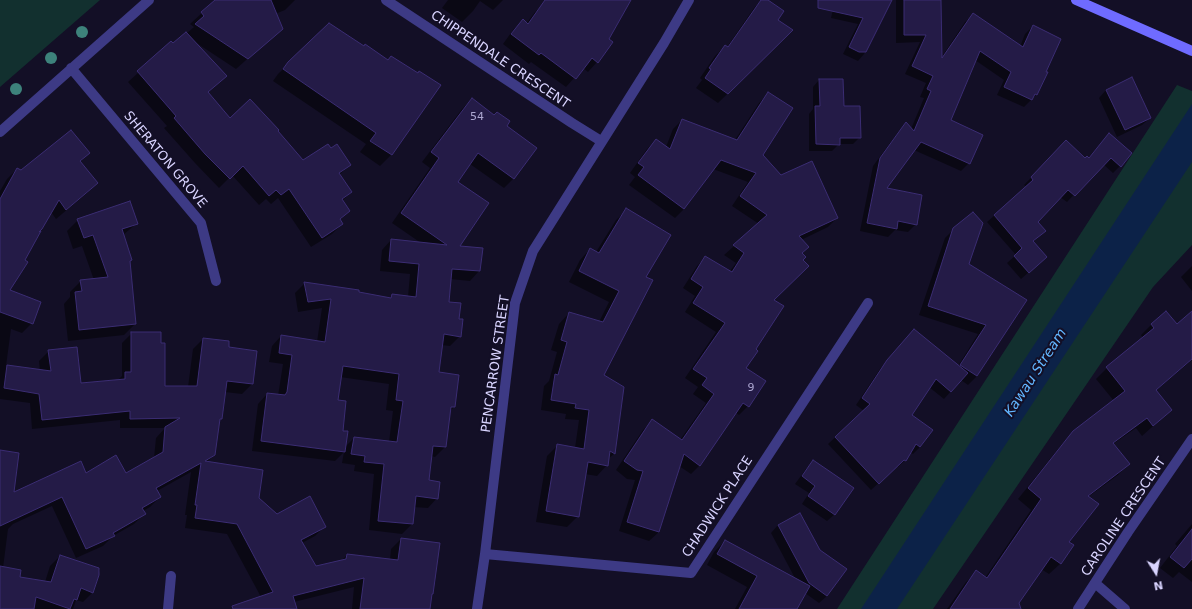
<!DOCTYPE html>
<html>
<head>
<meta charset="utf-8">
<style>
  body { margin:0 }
  #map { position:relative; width:1192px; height:609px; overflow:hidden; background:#130f26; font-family:"DejaVu Sans",sans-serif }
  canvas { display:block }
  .north { position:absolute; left:1136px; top:553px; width:40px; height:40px; -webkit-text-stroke:3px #130f26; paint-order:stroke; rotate:169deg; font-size:11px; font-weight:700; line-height:16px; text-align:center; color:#d9d4ff }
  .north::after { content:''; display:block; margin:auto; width:14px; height:18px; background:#d9d4ff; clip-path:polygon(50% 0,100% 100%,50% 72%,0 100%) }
</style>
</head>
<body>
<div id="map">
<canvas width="1192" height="609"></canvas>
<div class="north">N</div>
</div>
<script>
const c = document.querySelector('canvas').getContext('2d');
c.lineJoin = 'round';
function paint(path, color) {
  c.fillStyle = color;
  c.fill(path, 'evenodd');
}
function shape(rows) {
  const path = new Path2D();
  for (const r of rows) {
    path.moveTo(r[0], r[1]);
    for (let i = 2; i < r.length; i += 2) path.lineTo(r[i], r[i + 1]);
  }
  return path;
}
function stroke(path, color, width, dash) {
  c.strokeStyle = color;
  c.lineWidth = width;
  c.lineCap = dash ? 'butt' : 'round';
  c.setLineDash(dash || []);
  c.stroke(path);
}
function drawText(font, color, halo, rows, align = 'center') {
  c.font = font + ' "DejaVu Sans",sans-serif';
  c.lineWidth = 4;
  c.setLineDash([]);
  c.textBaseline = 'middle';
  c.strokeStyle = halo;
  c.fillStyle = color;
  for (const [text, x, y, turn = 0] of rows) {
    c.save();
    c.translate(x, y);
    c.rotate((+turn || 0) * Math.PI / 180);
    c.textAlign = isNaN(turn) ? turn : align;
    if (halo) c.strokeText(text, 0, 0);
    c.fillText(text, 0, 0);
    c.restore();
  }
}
const green = shape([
  [0,0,100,0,0,87],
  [1177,85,1192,91,1192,245,1153,287,933,609,837,609]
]);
const water = shape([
  [1192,104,1192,162,897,609,861,609]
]);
const shadow = shape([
  [214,0,295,0,285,10,275,14,281,29,236,69,195,42,221,80,207,93,230,120,276,131,303,161,350,165,339,175,351,192,342,201,349,211,340,220,342,224,332,234,311,247,278,198,271,204,266,199,259,205,232,175,219,188,195,163,164,128,167,126,128,82,171,43,173,44,186,34,194,27,190,24,214,2],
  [448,0,503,0,493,10,480,1,473,11,462,22,442,8],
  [548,0,630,0,597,62,588,72,583,68,566,87,531,62,529,64,503,44,513,30,523,21,526,24,535,12],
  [762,0,766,0,777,20,792,31,718,103,696,88,702,80,700,78,715,56,725,46,727,47,754,8],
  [835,0,891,0,864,54,858,61,843,54,858,24,831,18],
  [896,0,940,0,941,58,965,22,973,15,1020,47,1025,34,1033,26,1037,94,1024,107,997,95,1004,80,975,60,950,121,969,163,961,171,914,150,885,189,916,224,908,232,895,230,888,237,860,231,873,166,899,131,906,124,911,129,924,98,920,97,926,83,905,74,920,42,896,43],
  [329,24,388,61,417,74,439,86,391,155,380,166,360,152,366,144,273,81,278,74],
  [819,80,843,107,860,137,853,144,839,144,832,151,809,151,809,114,813,109,813,87],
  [1106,90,1150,118,1142,125,1117,137,1099,98],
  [768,94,762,156,780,177,837,218,828,227,801,240,808,247,801,254,772,300,755,350,745,368,748,406,739,415,736,413,700,465,691,474,679,466,659,532,649,541,619,531,635,480,627,479,616,470,643,430,652,421,680,440,706,403,693,394,698,387,685,378,716,332,685,312,695,296,683,288,697,266,706,257,730,271,736,263,724,255,759,224,732,206,748,182,713,169,684,209,675,218,629,185,635,177,630,173,647,149,656,140,666,147,673,129,682,120,735,140,759,103],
  [472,99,505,127,514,178,504,188,470,164,457,182,458,247,479,271,470,281,450,279,448,303,458,319,460,336,450,346,441,345,438,373,454,407,449,412,445,447,435,457,431,456,428,481,437,498,428,508,413,507,412,524,402,534,369,530,374,474,354,471,355,465,342,463,344,452,335,461,252,451,258,404,267,394,278,396,283,364,269,362,272,346,281,336,317,342,322,308,298,312,295,293,305,283,389,298,392,295,408,297,410,274,380,271,382,250,391,240,421,243,392,223,430,168,422,162,462,109],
  [340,377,389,384,386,410,393,411,389,442,354,438,345,447,337,400],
  [1066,142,1085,160,1088,158,1102,142,1120,166,1113,173,1103,164,1067,202,1060,197,1036,222,1037,238,1033,242,1046,257,1021,279,1007,263,1016,255,987,222,1027,187,1024,185],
  [89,153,80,162,97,183,87,193,56,219,51,212,36,234,8,291,32,323,22,333,11,329,6,366,40,371,39,361,49,351,80,384,118,380,122,376,122,343,132,333,164,387,188,387,193,349,203,339,228,348,256,352,252,384,242,394,225,392,221,419,218,422,214,455,207,462,257,498,277,515,325,526,315,536,302,543,315,568,341,561,347,555,390,560,391,549,401,539,431,595,429,609,352,609,354,587,294,602,296,609,237,609,261,597,227,534,185,528,187,515,185,515,191,472,157,491,160,497,150,507,143,511,144,514,134,524,113,536,103,546,76,558,52,506,13,524,8,529,3,568,19,578,45,582,50,566,60,556,100,570,93,592,83,602,76,600,73,609,0,609,0,451,13,494,85,474,125,474,154,458,156,438,165,428,120,428,120,420,32,429,30,403,0,399,0,191,7,179,17,169,21,171],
  [627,210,645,277,603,376,623,387,614,454,608,459,607,465,597,476,585,474,578,516,567,527,536,522,547,456,557,446,575,448,579,420,565,419,566,414,541,410,544,386,549,381,557,352,551,350,559,324,569,313,599,322,609,302,569,282,580,260,590,249,596,252,616,220],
  [78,220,136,224,123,235,135,324,124,335,68,341,64,304,70,297,70,292,81,281,94,280,82,246,73,249,67,231],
  [954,229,968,264,1026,300,977,376,968,385,961,380,944,399,929,387,911,415,932,430,920,447,913,454,910,452,905,460,898,467,897,466,871,490,828,444,864,411,856,405,880,369,914,330,958,366,978,334,919,315,945,238],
  [1192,266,1192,291,1181,277],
  [1192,313,1192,360,1155,391,1171,410,1142,436,1136,428,1113,444,1128,464,1118,475,1088,497,1067,542,1073,545,1060,564,1049,574,1041,569,1018,602,1020,609,947,609,966,582,977,572,985,578,1031,510,1018,499,1063,443,1074,432,1114,401,1096,379,1107,368,1143,338,1141,335,1151,325,1177,325],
  [813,462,835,514,827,521,802,504,809,493,795,484,806,469],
  [800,514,819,551,845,569,827,596,819,603,805,593,796,609,735,609,747,587,707,565,714,552,725,541,796,580,771,533,778,525],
  [1192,524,1192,582,1179,572,1173,578,1160,568,1177,546,1175,544]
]);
const building = shape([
  [215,0,271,0,283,29,248,59,195,24,204,16,201,12,215,0],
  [545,0,631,0,609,39,613,42,598,63,592,58,576,79,541,53,539,55,511,34,523,19,528,24,545,0],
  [761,0,768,0,784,11,778,20,793,30,728,94,705,78,711,69,709,68,725,45,728,47,761,0],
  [818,0,892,0,866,52,859,52,849,47,863,18,818,8,818,0],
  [904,0,941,0,942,58,973,13,1023,47,1033,25,1061,39,1046,72,1048,72,1037,95,1035,94,1032,100,1004,87,1011,72,980,51,951,120,983,135,970,164,921,142,887,188,922,195,917,225,898,221,897,229,867,223,880,158,906,122,914,131,931,91,927,89,933,76,912,66,926,35,904,35,904,0],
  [329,23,364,46,365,44,388,60,391,56,418,73,419,71,441,85,392,155,370,141,376,133,283,69,288,62,329,23],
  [186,32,227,76,208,92,230,118,250,99,279,130,278,131,303,160,328,144,331,148,337,144,351,165,339,173,352,192,342,199,350,211,340,219,343,224,322,238,289,189,281,195,276,190,269,196,243,166,230,179,205,154,174,118,176,116,137,71,171,41,173,43,186,32],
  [1132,77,1151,118,1125,130,1106,90,1132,77],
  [819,79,843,79,844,106,860,106,861,138,840,138,840,145,816,144,815,106,820,106,819,79],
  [768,92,793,108,763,155,781,175,812,161,838,218,799,236,809,247,802,253,806,257,803,260,809,266,774,300,784,306,756,349,758,351,746,368,766,381,749,407,743,403,700,466,684,454,659,532,627,522,643,471,637,470,624,461,652,419,682,440,714,394,702,385,707,378,693,369,725,323,693,303,703,287,691,279,705,256,732,272,744,253,733,245,767,215,740,196,756,173,721,160,684,209,638,175,644,167,638,163,656,139,670,149,682,119,737,140,768,92],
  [472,98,494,115,497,112,510,121,507,126,537,148,514,179,478,153,458,182,489,203,460,246,483,248,480,271,452,269,449,302,461,303,459,319,463,319,461,337,444,334,439,372,459,375,455,407,451,407,446,447,433,446,429,480,440,482,438,499,416,496,413,524,378,521,384,464,364,462,365,456,351,454,354,437,397,442,403,401,396,400,399,374,343,366,338,400,346,401,343,431,348,431,345,452,261,441,267,393,285,395,287,392,292,355,279,353,281,335,325,342,331,299,308,302,304,282,359,290,359,292,391,298,392,294,416,297,419,264,389,261,391,239,447,245,401,213,439,158,431,152,472,98],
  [71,130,90,153,80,161,98,183,66,210,59,200,42,229,39,232,41,231,25,260,28,262,10,290,41,302,33,324,0,312,0,199,17,168,21,170,71,130],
  [1109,133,1132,153,1121,167,1111,158,1075,196,1068,190,1038,222,1046,231,1033,241,1047,257,1029,273,1014,256,1022,248,994,215,1033,180,1031,177,1066,140,1085,158,1087,156,1089,158,1109,133],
  [130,201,138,224,122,229,132,260,130,261,136,324,79,330,75,292,82,291,80,280,108,277,93,235,84,238,77,219,130,201],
  [626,208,671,235,646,277,653,280,604,375,624,387,615,454,610,451,608,466,588,462,579,517,546,511,557,444,584,449,589,410,575,408,576,404,551,400,555,374,558,375,567,342,561,340,569,312,603,322,619,291,579,271,590,248,599,253,626,208],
  [973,212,983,223,969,264,1027,300,977,376,960,365,986,325,928,306,953,228,973,212],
  [1166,311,1177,324,1192,311,1192,359,1156,390,1172,410,1153,426,1147,418,1113,443,1130,464,1088,496,1099,504,1069,542,1074,545,1061,564,1051,557,1019,603,1021,609,950,609,976,570,987,578,1041,499,1028,488,1073,431,1125,391,1106,367,1154,328,1151,324,1166,311],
  [914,329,968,373,951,392,936,379,912,415,933,430,920,447,916,444,906,461,904,460,879,484,835,437,870,404,862,398,887,360,914,329],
  [131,332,161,332,161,343,165,343,165,386,197,386,203,338,229,341,229,347,257,351,253,384,227,381,222,419,220,419,215,455,205,461,263,470,259,498,277,514,310,496,326,527,301,540,316,566,346,559,347,554,398,560,401,538,440,543,433,594,432,594,430,609,360,609,364,578,293,596,297,609,233,609,232,606,273,592,237,524,195,518,197,505,195,505,201,463,156,488,161,497,142,508,146,514,113,533,115,536,86,549,62,497,0,526,0,450,19,453,14,492,81,461,86,473,116,455,126,473,163,452,165,427,180,418,130,419,130,411,42,420,39,394,4,388,7,365,51,371,48,350,77,347,81,383,125,379,125,372,131,372,131,332],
  [813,460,854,488,835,515,808,496,815,486,802,476,813,460],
  [800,513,820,550,847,569,827,596,809,583,778,525,800,513],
  [1192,529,1192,559,1184,568,1170,557,1192,529],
  [725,540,810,586,797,609,739,609,757,576,717,554,725,540],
  [60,555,99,568,99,575,93,593,81,588,77,600,74,599,70,609,36,597,34,609,0,609,0,566,21,570,20,577,51,582,60,555]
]);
const street = shape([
  [386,0,572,123,601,141],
  [71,68,201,223,216,281],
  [0,132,149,0],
  [485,554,691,573,868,303],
  [1095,583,1125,609],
  [168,609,171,576],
  [477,609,485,554,515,303,533,251,664,43,689,0],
  [1078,609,1128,532,1192,439]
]);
const secondary = shape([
  [1076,0,1192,51]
]);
const trees = [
  [82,32],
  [51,58],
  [16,89]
];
const numberNames = [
  ["54",477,117],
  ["9",751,388]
];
const streetNames = [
  ["CHIPPENDALE CRESCENT",500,60,34],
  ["SHERATON GROVE",165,160,50],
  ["PENCARROW STREET",496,364,-82],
  ["CHADWICK PLACE",718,507,-57],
  ["CAROLINE CRESCENT",1124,517,-56]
];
const waterNames = [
  ["Kawau Stream",1036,373,-57]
];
paint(green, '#12302f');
paint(water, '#0c2248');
paint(shadow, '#0007');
paint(building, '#241b47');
stroke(building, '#3b2d73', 1);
stroke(street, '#3d3a85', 10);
stroke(secondary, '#6f6bff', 10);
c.fillStyle = '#3d827b';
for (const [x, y] of trees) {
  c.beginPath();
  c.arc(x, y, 6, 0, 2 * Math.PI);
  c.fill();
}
drawText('11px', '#aca6d1', null, numberNames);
drawText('13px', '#d9d4ff', '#130f26', streetNames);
drawText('italic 14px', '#62b6ff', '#130f26', waterNames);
</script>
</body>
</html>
